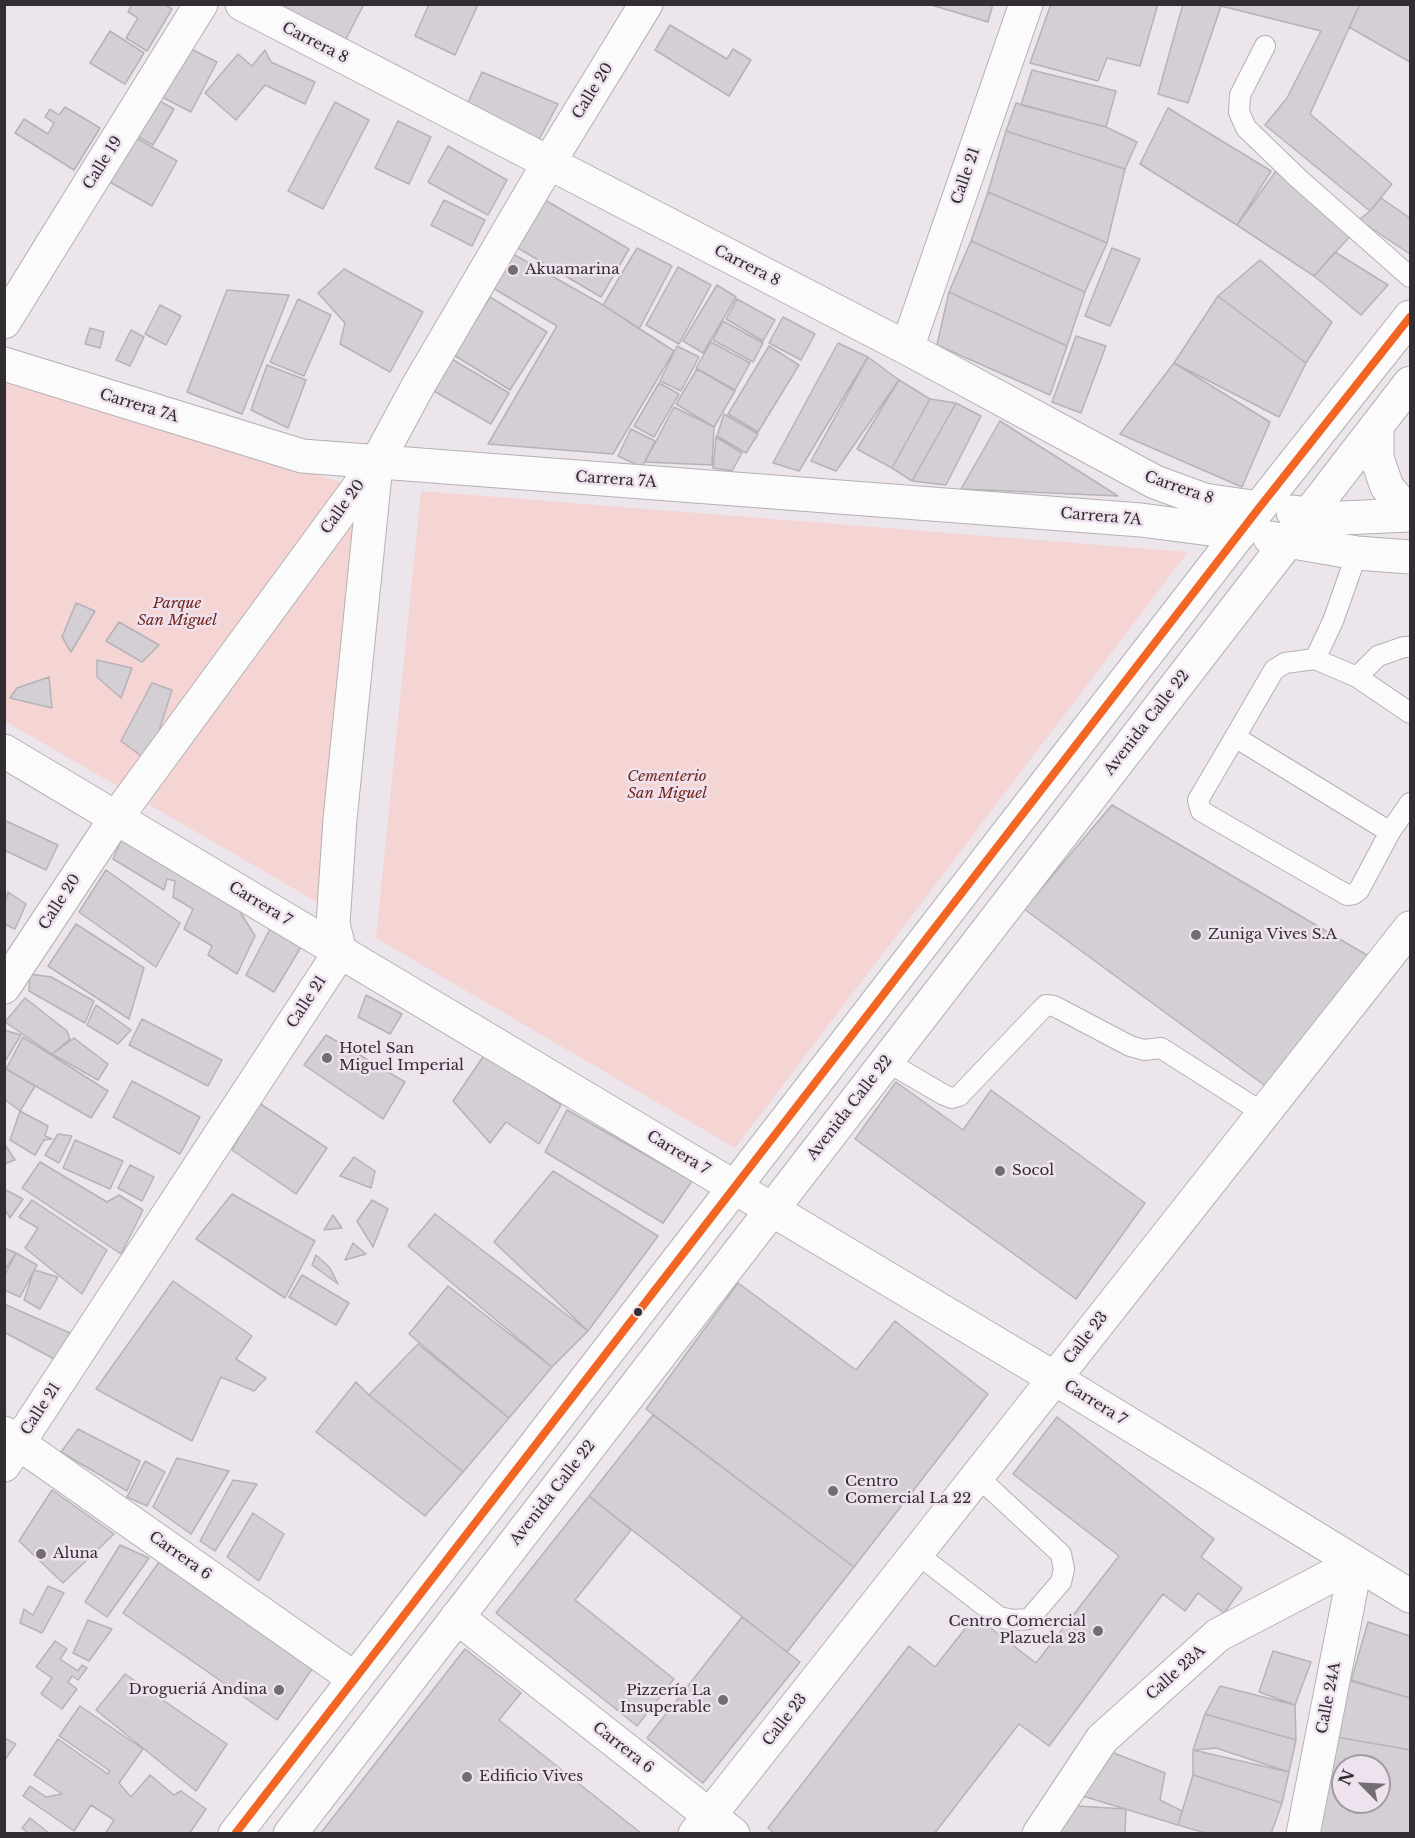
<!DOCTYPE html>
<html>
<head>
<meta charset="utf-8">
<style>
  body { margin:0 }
  #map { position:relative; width:1415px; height:1838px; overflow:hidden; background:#ece5ec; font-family:"Libre Baskerville",serif }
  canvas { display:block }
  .frame { position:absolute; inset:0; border:6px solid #322d32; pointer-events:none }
  .north { position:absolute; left:1331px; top:1754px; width:60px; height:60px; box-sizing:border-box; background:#efe2ef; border:2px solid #a39aa3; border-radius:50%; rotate:294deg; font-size:16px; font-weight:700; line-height:24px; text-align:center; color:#322d32 }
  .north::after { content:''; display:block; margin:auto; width:21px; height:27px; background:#736d73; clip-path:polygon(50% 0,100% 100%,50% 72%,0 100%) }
</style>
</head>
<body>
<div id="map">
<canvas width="1415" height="1838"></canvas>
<div class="frame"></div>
<div class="north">N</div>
</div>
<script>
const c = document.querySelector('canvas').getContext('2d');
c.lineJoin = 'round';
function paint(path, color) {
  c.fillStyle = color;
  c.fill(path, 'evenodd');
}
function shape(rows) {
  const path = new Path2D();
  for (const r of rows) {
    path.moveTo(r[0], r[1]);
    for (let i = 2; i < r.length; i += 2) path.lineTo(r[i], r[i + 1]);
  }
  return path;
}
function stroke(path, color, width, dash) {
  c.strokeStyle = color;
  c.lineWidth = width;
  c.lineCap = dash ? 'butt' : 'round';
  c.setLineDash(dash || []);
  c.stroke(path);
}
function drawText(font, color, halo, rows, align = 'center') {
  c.font = font + ' "Libre Baskerville",serif';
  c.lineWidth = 5;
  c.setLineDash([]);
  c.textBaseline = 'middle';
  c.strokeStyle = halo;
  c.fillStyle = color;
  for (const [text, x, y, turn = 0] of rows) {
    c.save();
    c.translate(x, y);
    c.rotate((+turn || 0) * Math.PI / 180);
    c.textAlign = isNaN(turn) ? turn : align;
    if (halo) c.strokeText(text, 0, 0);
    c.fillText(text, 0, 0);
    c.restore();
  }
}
const green = shape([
  [5,375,365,490,317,902,5,721],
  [421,491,1188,552,735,1148,376,938]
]);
const building = shape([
  [132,4,164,4,172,9,147,51,126,38,138,18,128,12,132,4],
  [270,4,364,4,344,43,270,4],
  [429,4,473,4,477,7,455,55,415,36,429,4],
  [928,4,993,4,988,22,928,4],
  [1051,4,1158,4,1140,66,1107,58,1098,81,1030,63,1051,4],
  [1183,4,1360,4,1310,114,1392,184,1370,211,1265,125,1287,98,1321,31,1221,6,1188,103,1158,94,1183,4],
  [1360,4,1410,4,1410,62,1349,27,1360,4],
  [670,25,727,59,733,49,751,60,729,96,655,50,670,25],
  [110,31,144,53,125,84,90,63,110,31],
  [185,46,217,62,191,112,158,95,185,46],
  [265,50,271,62,315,82,305,104,265,85,236,120,205,93,238,54,252,66,265,50],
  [1032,70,1116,91,1106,127,1021,105,1032,70],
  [482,72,558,104,536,145,464,111,482,72],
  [154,98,174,109,153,145,135,135,154,98],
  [335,102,369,120,323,209,288,191,335,102],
  [1016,103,1106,127,1137,142,1125,169,1006,131,1016,103],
  [65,107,100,128,74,170,15,133,24,119,48,134,54,123,45,117,50,109,59,115,65,107],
  [1168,108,1271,171,1237,225,1140,164,1168,108],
  [398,121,431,137,409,184,375,168,398,121],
  [1006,131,1125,169,1107,243,988,192,1006,131],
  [134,137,177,161,152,206,108,181,134,137],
  [448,146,507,180,488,215,428,182,448,146],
  [1276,171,1354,232,1314,276,1237,225,1276,171],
  [988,192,1107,243,1085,292,971,241,988,192],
  [1381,198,1410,218,1410,254,1359,220,1370,211,1381,198],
  [444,200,485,220,472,246,431,225,444,200],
  [545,200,629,249,601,297,518,248,545,200],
  [971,241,1085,292,1067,346,949,292,971,241],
  [637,248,672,266,639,329,603,305,637,248],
  [1112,248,1140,259,1110,326,1085,316,1112,248],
  [506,250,603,305,674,351,613,454,488,444,557,326,486,284,506,250],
  [1335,252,1388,285,1361,315,1314,276,1335,252],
  [1260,260,1332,322,1306,363,1218,296,1260,260],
  [678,267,711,285,679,344,646,325,678,267],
  [344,269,423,312,390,372,340,344,345,323,318,293,344,269],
  [717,285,736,297,703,353,683,341,717,285],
  [227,290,289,295,242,414,187,392,227,290],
  [949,292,1067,346,1050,395,937,345,949,292],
  [1218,296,1306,363,1279,417,1174,363,1218,296],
  [490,297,547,332,510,390,454,355,490,297],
  [298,299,331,315,304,376,270,362,298,299],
  [737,299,775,320,763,341,726,319,737,299],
  [160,305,181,316,166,345,145,334,160,305],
  [783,317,815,334,801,360,769,343,783,317],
  [723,321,763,343,753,362,713,340,723,321],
  [90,328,104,332,100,348,85,344,90,328],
  [131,330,144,337,130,366,116,360,131,330],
  [1076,336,1106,346,1081,413,1052,402,1076,336],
  [711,342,750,363,735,390,696,368,711,342],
  [838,343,868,357,799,471,773,463,838,343],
  [677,346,699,357,681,391,660,381,677,346],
  [769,346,799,365,758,432,728,414,769,346],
  [868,357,899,380,836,471,811,461,868,357],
  [450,358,509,393,491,424,432,390,450,358],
  [1174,363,1270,422,1242,487,1120,434,1174,363],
  [267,365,306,380,288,428,251,410,267,365],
  [697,369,735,391,714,427,676,404,697,369],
  [899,380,930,399,892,468,857,449,899,380],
  [659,383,679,394,654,437,634,426,659,383],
  [930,399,956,403,912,481,892,468,930,399],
  [956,403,981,416,946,485,912,481,956,403],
  [674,407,714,427,712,465,645,462,674,407],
  [724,414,758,434,746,453,717,436,724,414],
  [1000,421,1118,496,961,489,1000,421],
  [631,429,655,441,642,467,618,456,631,429],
  [716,437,742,453,732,471,713,468,716,437],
  [76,603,95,611,71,652,62,637,76,603],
  [119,622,159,645,142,662,106,641,119,622],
  [97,660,132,668,121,698,97,677,97,660],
  [49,677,52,708,10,698,17,688,49,677],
  [152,683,172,690,149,762,121,741,152,683],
  [1112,805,1377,961,1275,1093,1024,909,1112,805],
  [4,820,58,845,46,870,4,850,4,820],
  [126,829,228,892,255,936,237,974,208,955,212,946,184,929,193,909,173,897,175,881,167,879,164,890,113,859,126,829],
  [106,870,180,923,156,967,79,912,106,870],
  [8,892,26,904,15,929,4,924,4,906,8,892],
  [76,924,144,968,129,1019,48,966,76,924],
  [270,929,301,947,274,992,246,975,270,929],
  [30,974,51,977,94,1001,85,1023,29,991,30,974],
  [366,995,402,1014,390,1034,358,1017,366,995],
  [25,998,67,1031,70,1039,52,1054,5,1022,25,998],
  [96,1005,131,1030,118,1044,87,1025,96,1005],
  [142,1019,222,1060,208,1086,129,1045,142,1019],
  [4,1030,21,1035,4,1063,4,1030],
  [326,1035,405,1082,383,1119,304,1065,326,1035],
  [23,1037,108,1091,91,1118,6,1069,23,1037],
  [74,1038,108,1064,98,1080,52,1054,74,1038],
  [485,1054,561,1105,539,1144,506,1122,490,1143,453,1101,485,1054],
  [4,1068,35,1086,20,1111,4,1099,4,1068],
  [132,1081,200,1117,180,1154,113,1117,132,1081],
  [896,1082,963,1130,991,1090,1145,1203,1076,1299,855,1139,896,1082],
  [259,1103,327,1148,296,1194,232,1150,259,1103],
  [567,1110,692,1181,663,1223,545,1152,567,1110],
  [20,1111,48,1126,45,1136,52,1139,44,1140,35,1155,10,1140,20,1111],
  [58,1134,72,1136,59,1163,45,1155,58,1134],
  [75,1140,123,1161,110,1189,63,1168,75,1140],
  [4,1143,15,1160,4,1164,4,1143],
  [354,1157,375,1171,371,1188,340,1176,354,1157],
  [40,1162,107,1202,119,1195,143,1210,121,1254,22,1188,40,1162],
  [130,1165,154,1177,142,1201,118,1188,130,1165],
  [553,1171,658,1236,588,1331,494,1242,553,1171],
  [4,1189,23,1199,10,1218,4,1208,4,1189],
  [232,1194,315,1241,285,1298,196,1239,232,1194],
  [32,1200,107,1250,82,1294,25,1248,38,1228,19,1217,32,1200],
  [372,1200,388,1209,373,1247,357,1221,372,1200],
  [435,1214,588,1331,552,1367,408,1246,435,1214],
  [333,1215,342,1228,324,1230,333,1215],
  [353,1243,366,1254,345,1260,353,1243],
  [4,1248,16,1253,4,1271,4,1248],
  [16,1253,37,1265,20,1297,4,1290,4,1277,16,1253],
  [316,1255,330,1268,338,1284,312,1265,316,1255],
  [34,1270,58,1277,40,1309,24,1300,34,1270],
  [302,1275,349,1303,336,1325,289,1297,302,1275],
  [173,1281,252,1336,236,1359,266,1378,254,1391,221,1377,192,1441,96,1389,173,1281],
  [738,1283,856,1370,895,1321,988,1394,854,1567,646,1409,738,1283],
  [448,1286,552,1367,509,1418,409,1334,448,1286],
  [4,1304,70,1333,58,1361,4,1332,4,1304],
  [418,1344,509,1418,463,1472,369,1395,418,1344],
  [356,1382,369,1395,463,1472,425,1516,316,1432,356,1382],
  [653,1415,854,1567,787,1652,589,1496,653,1415],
  [1057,1417,1214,1539,1201,1557,1242,1588,1224,1613,1198,1593,1185,1611,1163,1594,1049,1746,1019,1724,934,1834,775,1834,768,1828,909,1646,935,1667,975,1616,1036,1663,1119,1556,1013,1474,1057,1417],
  [78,1429,140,1461,127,1491,61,1452,78,1429],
  [177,1458,229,1471,191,1534,153,1507,177,1458],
  [145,1461,165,1472,147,1506,127,1497,145,1461],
  [233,1480,257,1484,215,1551,200,1541,233,1480],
  [52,1490,114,1534,63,1583,19,1541,52,1490],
  [589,1496,631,1530,575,1600,674,1679,637,1726,496,1613,589,1496],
  [253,1513,284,1534,259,1581,227,1557,253,1513],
  [120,1545,149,1558,107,1617,85,1602,120,1545],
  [159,1562,312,1669,277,1720,123,1613,159,1562],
  [48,1586,64,1593,42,1633,20,1623,24,1609,33,1615,48,1586],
  [742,1617,800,1662,703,1783,647,1738,742,1617],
  [88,1620,112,1629,89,1661,73,1653,88,1620],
  [1368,1622,1410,1636,1410,1698,1351,1681,1368,1622],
  [55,1641,67,1649,60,1659,78,1671,82,1665,87,1668,78,1680,72,1676,68,1682,77,1689,62,1709,41,1694,52,1678,36,1667,55,1641],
  [465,1649,521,1693,499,1720,642,1834,320,1834,465,1649],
  [1273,1651,1311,1662,1295,1705,1259,1692,1273,1651],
  [125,1674,227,1744,196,1791,96,1710,125,1674],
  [1344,1678,1410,1698,1410,1750,1331,1736,1344,1678],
  [1220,1686,1295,1705,1296,1740,1205,1714,1220,1686],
  [80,1706,143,1749,119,1783,131,1797,150,1775,174,1795,181,1791,206,1809,189,1834,105,1834,114,1820,91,1805,74,1831,23,1796,30,1786,46,1797,62,1794,34,1775,58,1739,108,1774,110,1771,59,1736,80,1706],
  [1205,1714,1296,1740,1289,1772,1216,1748,1193,1750,1205,1714],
  [1331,1736,1410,1750,1410,1834,1312,1834,1331,1736],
  [1343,1766,1379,1766,1379,1802,1343,1802,1343,1766],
  [4,1738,16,1744,4,1761,4,1738],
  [1101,1748,1165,1773,1160,1800,1182,1811,1178,1825,1076,1794,1101,1748],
  [1193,1750,1289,1772,1282,1803,1193,1775,1193,1750],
  [1193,1775,1282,1803,1271,1834,1209,1834,1178,1825,1193,1775],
  [1060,1805,1126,1809,1125,1834,1043,1834,1060,1805],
  [30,1818,50,1834,29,1834,22,1828,30,1818]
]);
const lane = shape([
  [1265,46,1240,95,1239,112,1246,128,1299,179,1410,277],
  [1357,553,1333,621,1315,659,1357,677,1410,713],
  [1315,659,1285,663,1274,670,1235,737,1390,832,1410,803],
  [1357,677,1378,656,1404,647,1410,647],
  [1235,737,1198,800,1201,811,1347,895,1354,894,1359,890,1390,832],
  [886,1061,944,1095,952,1098,959,1096,1040,1011,1046,1005,1054,1006,1130,1046,1144,1050,1161,1048,1263,1113],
  [916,1553,999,1617,1014,1620,1029,1619,1061,1582,1064,1569,1061,1554,977,1476]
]);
const street = shape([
  [242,4,907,348,1155,482,1204,500,1259,508],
  [4,322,201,4],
  [907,348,1026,4],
  [4,364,302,456,1141,520,1240,533],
  [4,751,1054,1378,1410,1596],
  [4,987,116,818,377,462,418,386,548,164,646,4],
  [4,1433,355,1679],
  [4,1465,340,952,333,924,340,819,376,464],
  [457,1617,733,1834],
  [695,1834,1410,928],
  [1039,1834,1102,1739,1218,1635,1356,1563],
  [1303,1834,1356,1563]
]);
const secondary = shape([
  [1377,426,1377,458,1387,487,1407,511,1410,511],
  [1293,512,1341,518,1410,515],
  [1270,538,1357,553,1410,557],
  [235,1834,1259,508,1410,317],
  [290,1834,1410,383]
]);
const bus1 = shape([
  [235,1834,1259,508,1410,317]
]);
const markers = [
  [513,270,6,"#736d73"],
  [1196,935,6,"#736d73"],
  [327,1058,6,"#736d73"],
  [1000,1171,6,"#736d73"],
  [638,1312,5,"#322d32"],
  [833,1491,6,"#736d73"],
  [41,1554,6,"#736d73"],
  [1098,1631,6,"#736d73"],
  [279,1690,6,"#736d73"],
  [723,1700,6,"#736d73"],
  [467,1777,6,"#736d73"]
];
const streetNames = [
  ["Carrera 8",315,43,27],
  ["Calle 20",593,91,-58],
  ["Calle 19",103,163,-58],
  ["Calle 21",966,176,-71],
  ["Carrera 8",747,266,27],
  ["Carrera 7A",139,406,17],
  ["Carrera 7A",616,480,4],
  ["Carrera 8",1179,488,19],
  ["Calle 20",343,507,-54],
  ["Carrera 7A",1101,517,5],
  ["Avenida Calle 22",1147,723,-52],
  ["Calle 20",60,902,-57],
  ["Carrera 7",260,904,31],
  ["Calle 21",307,1002,-57],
  ["Avenida Calle 22",850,1108,-52],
  ["Carrera 7",678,1153,31],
  ["Calle 23",1086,1338,-52],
  ["Carrera 7",1095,1403,32],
  ["Calle 21",41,1409,-57],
  ["Avenida Calle 22",553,1493,-52],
  ["Carrera 6",180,1556,35],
  ["Calle 23A",1176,1673,-42],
  ["Calle 24A",1329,1698,-79],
  ["Calle 23",785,1720,-52],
  ["Carrera 6",623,1748,38]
];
const poiNames = [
  ["Akuamarina",525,270],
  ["Zuniga Vives S.A",1208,935],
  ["Hotel San",339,1049],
  ["Miguel Imperial",339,1066],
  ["Socol",1012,1171],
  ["Centro",845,1482],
  ["Comercial La 22",845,1499],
  ["Aluna",53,1554],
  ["Centro Comercial",1086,1622,"right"],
  ["Plazuela 23",1086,1639,"right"],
  ["Drogueriá Andina",267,1690,"right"],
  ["Pizzería La",711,1691,"right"],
  ["Insuperable",711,1708,"right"],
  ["Edificio Vives",479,1777]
];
const parkNames = [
  ["Parque",177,604],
  ["San Miguel",177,621],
  ["Cementerio",667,777],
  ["San Miguel",667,794]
];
paint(green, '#f4d5d3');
paint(building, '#d3cfd5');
stroke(building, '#b6b2b8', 1.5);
stroke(lane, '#b4b0b4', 22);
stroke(street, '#b4b0b4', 35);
stroke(secondary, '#b4b0b4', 35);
stroke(lane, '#fcfbfc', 20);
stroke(street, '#fcfbfc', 33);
stroke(secondary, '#fcfbfc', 33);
stroke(bus1, '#f26522', 8);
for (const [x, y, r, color] of markers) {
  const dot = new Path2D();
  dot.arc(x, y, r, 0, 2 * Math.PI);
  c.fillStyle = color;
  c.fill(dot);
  stroke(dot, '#efe2ef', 2);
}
drawText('15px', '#322d32', '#efe2ef', streetNames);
drawText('15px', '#322d32', '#efe2ef', poiNames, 'left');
drawText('italic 15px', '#75261b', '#efe2ef', parkNames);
</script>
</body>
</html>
